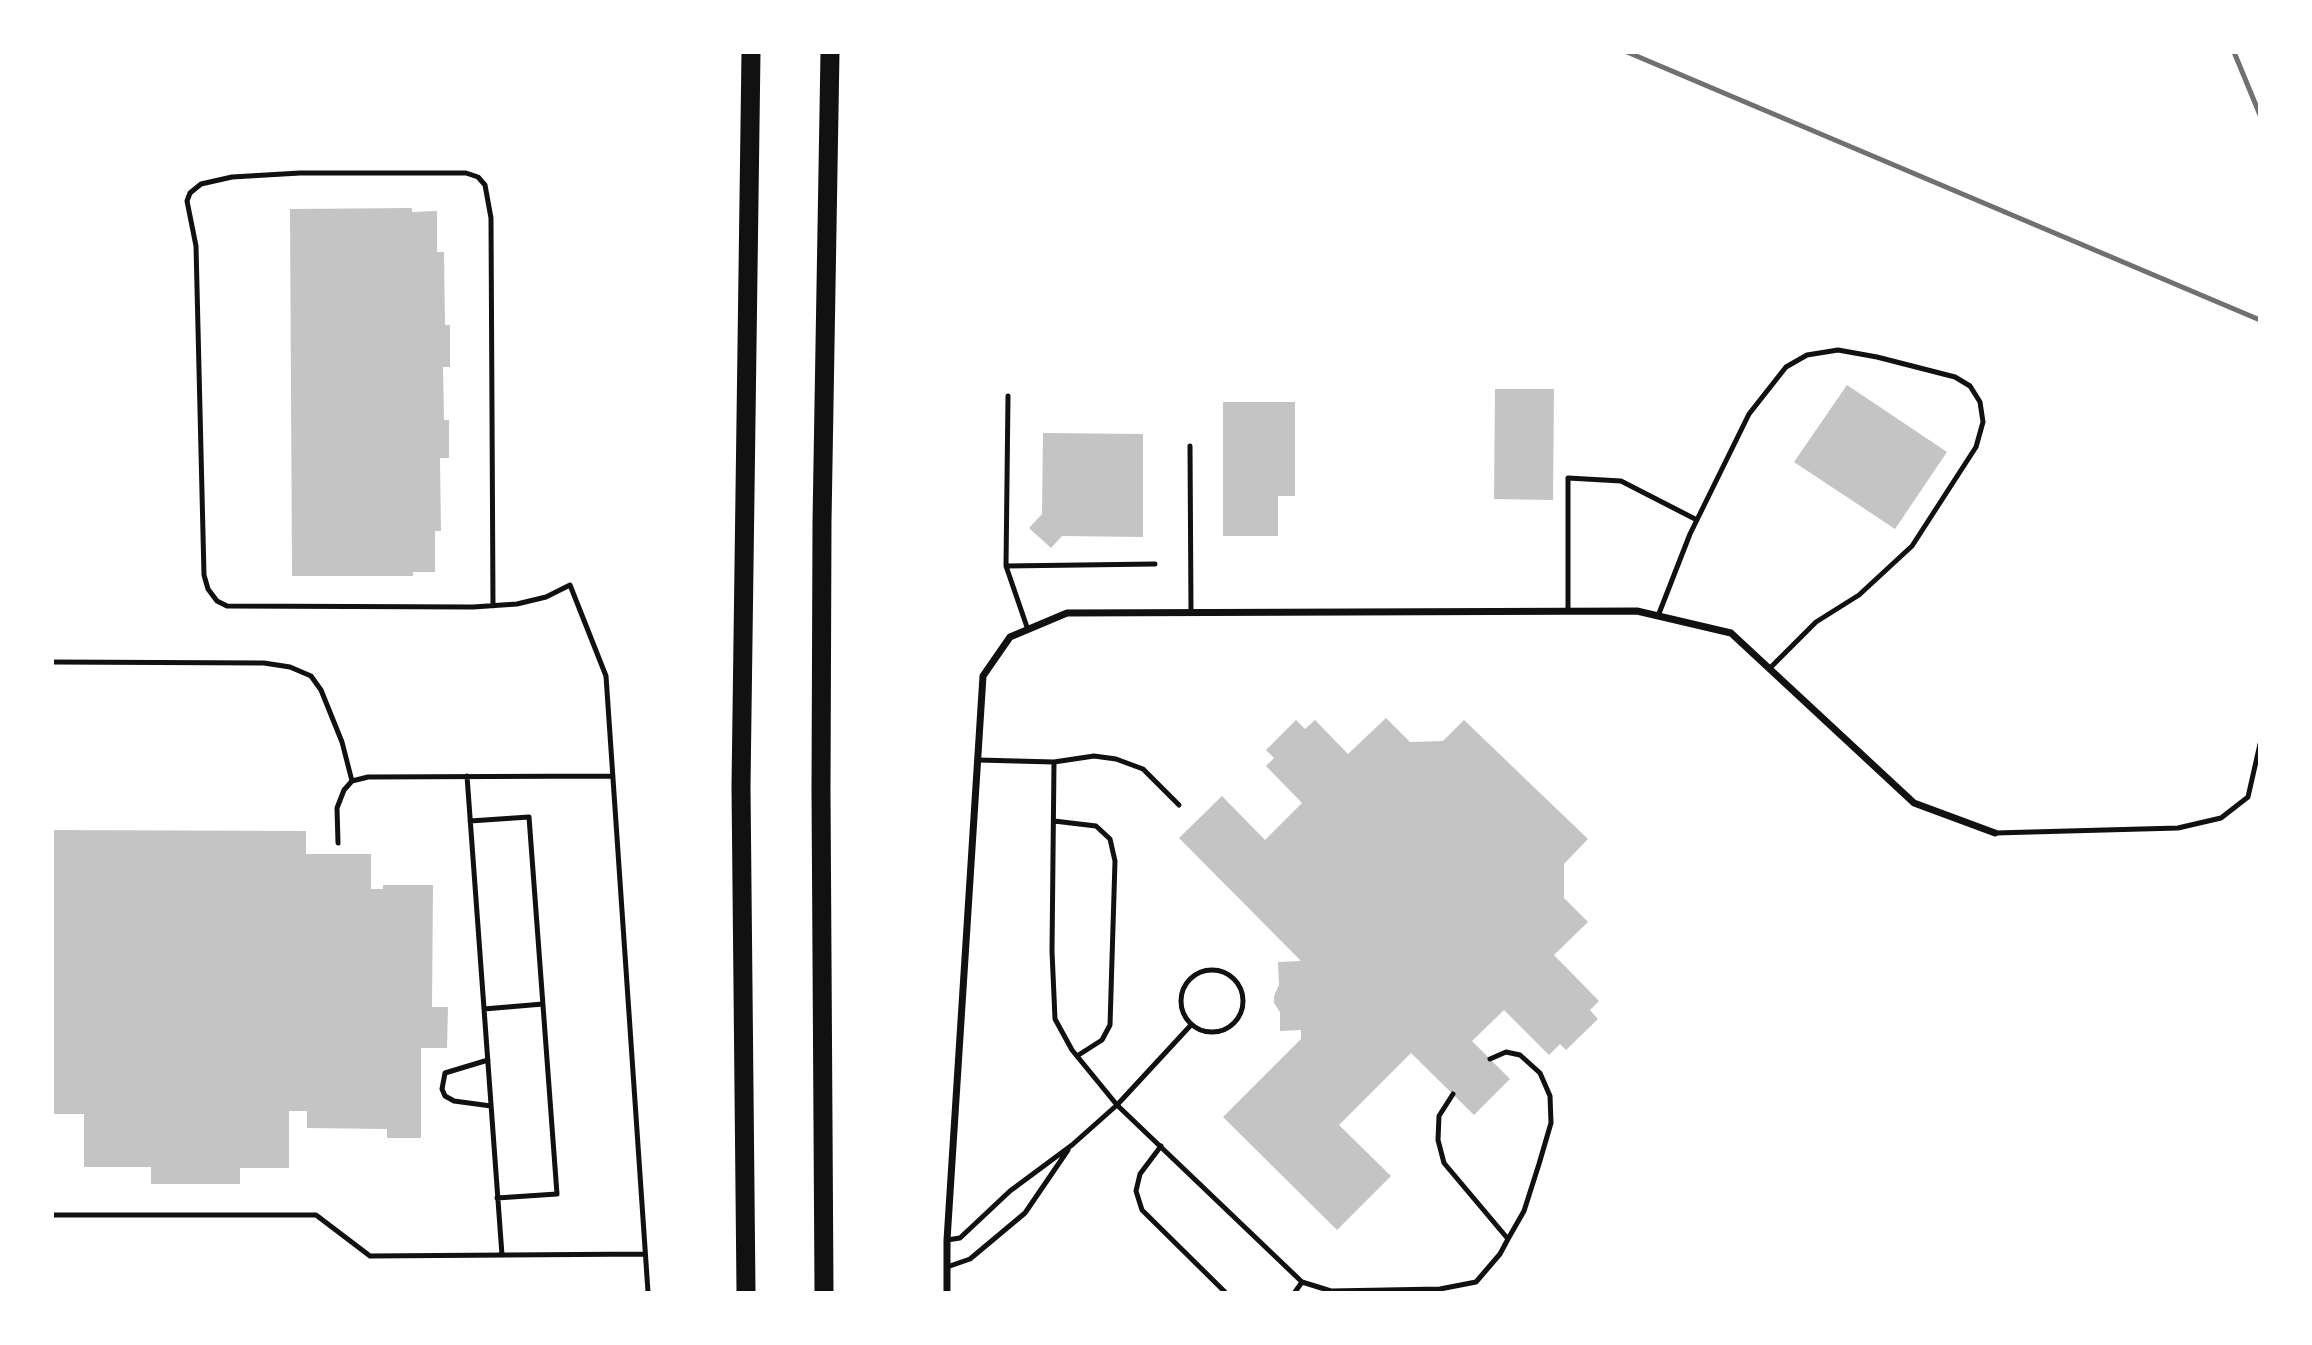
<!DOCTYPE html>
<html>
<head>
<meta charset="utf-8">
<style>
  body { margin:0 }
  #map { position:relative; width:2312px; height:1345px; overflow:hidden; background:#fff; font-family:Commissioner,sans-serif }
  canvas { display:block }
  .frame { position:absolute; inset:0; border:54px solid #fff; pointer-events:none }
</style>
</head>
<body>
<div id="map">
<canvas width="2312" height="1345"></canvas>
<div class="frame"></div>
</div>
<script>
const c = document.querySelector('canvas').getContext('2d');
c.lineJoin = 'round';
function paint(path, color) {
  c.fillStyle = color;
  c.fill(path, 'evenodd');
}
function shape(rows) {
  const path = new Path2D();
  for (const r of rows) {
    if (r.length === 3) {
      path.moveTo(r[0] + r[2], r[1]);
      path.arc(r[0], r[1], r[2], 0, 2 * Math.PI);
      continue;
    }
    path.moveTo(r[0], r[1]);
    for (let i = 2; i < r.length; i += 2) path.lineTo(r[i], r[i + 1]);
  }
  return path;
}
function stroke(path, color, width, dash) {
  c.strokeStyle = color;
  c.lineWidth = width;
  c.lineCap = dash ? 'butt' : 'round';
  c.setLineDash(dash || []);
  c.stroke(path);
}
const building = shape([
  [412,208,412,212,437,211,437,252,444,252,445,325,450,325,450,367,443,367,444,420,449,420,449,458,440,458,441,531,435,531,435,572,413,572,413,576,292,576,290,209],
  [1847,385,1947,452,1895,529,1794,462],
  [1495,389,1554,389,1553,500,1494,499],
  [1223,402,1295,402,1295,496,1278,496,1278,536,1223,536],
  [1043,433,1143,434,1143,537,1062,536,1051,548,1029,528,1042,514],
  [1386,718,1410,742,1443,741,1464,720,1588,839,1564,864,1564,898,1588,922,1554,955,1599,1001,1590,1010,1598,1019,1566,1050,1560,1044,1549,1055,1504,1010,1472,1041,1510,1079,1474,1115,1411,1053,1339,1125,1391,1176,1337,1230,1223,1117,1301,1039,1301,1030,1280,1031,1280,1012,1274,1003,1274,996,1279,985,1278,962,1301,961,1179,838,1222,796,1265,840,1302,803,1266,766,1274,758,1266,750,1296,720,1305,729,1315,720,1348,754],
  [52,830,306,831,306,854,371,854,371,889,383,889,383,885,433,885,432,1007,448,1007,447,1048,421,1048,421,1138,387,1138,387,1129,307,1128,307,1111,289,1111,289,1168,240,1168,240,1184,151,1184,151,1167,84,1167,84,1114,52,1114]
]);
const service = shape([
  [1008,396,1006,566,1028,630],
  [1190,446,1191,612],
  [1006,566,1155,564],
  [493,606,491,218,485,185,478,177,466,173,300,173,232,177,201,184,190,193,187,201,196,246,204,575,208,589,217,601,227,606,473,607,517,604,546,597,570,585,606,676,648,1292],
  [1568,611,1568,478,1621,481,1697,520],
  [1658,616,1690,534,1749,414,1786,367,1807,355,1838,350,1877,357,1955,377,1970,386,1980,402,1983,422,1976,447,1912,546,1859,595,1816,622,1769,669],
  [52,662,264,663,290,667,311,676,321,690,342,742,352,781,368,777,613,776],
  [978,760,1054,762,1052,951,1055,1019,1072,1050,1117,1105,1191,1025],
  [1054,762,1094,756,1116,759,1143,769,1179,805],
  [467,776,502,1255],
  [470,821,529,817,557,1194,497,1198],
  [1054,821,1096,826,1110,839,1115,861,1110,1025,1102,1040,1077,1056],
  [1995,833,2178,828,2221,818,2248,797,2260,744],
  [338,843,337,808,344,790,352,781],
  [1212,1001,31],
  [484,1009,543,1004],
  [488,1060,445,1073,442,1089,445,1096,454,1101,491,1106],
  [1453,1094,1439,1116,1438,1140,1444,1163,1508,1239,1524,1211,1539,1164,1551,1123,1550,1096,1540,1073,1520,1055,1506,1052,1490,1059],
  [1161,1146,1140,1174,1136,1191,1142,1210,1225,1292],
  [52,1215,316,1215,370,1256,645,1254],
  [947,1240,960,1238,1010,1191,1072,1145,1117,1105,1302,1282,1331,1291,1440,1289,1476,1282,1500,1254,1508,1239],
  [947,1267,970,1259,1025,1213,1068,1150],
  [1295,1292,1302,1282]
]);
const minor = shape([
  [947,1292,947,1240,983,676,1010,637,1067,613,1637,611,1731,633,1914,803,1995,833]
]);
const motorway = shape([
  [746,1292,741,786,751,52],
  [824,1292,821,790,822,522,830,52]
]);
const rail = shape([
  [1627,52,2260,320],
  [2234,52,2260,115]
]);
paint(building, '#c4c4c4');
stroke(service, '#111', 5);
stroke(minor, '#111', 7);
stroke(motorway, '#111', 19);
stroke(rail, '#707070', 5);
</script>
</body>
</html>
